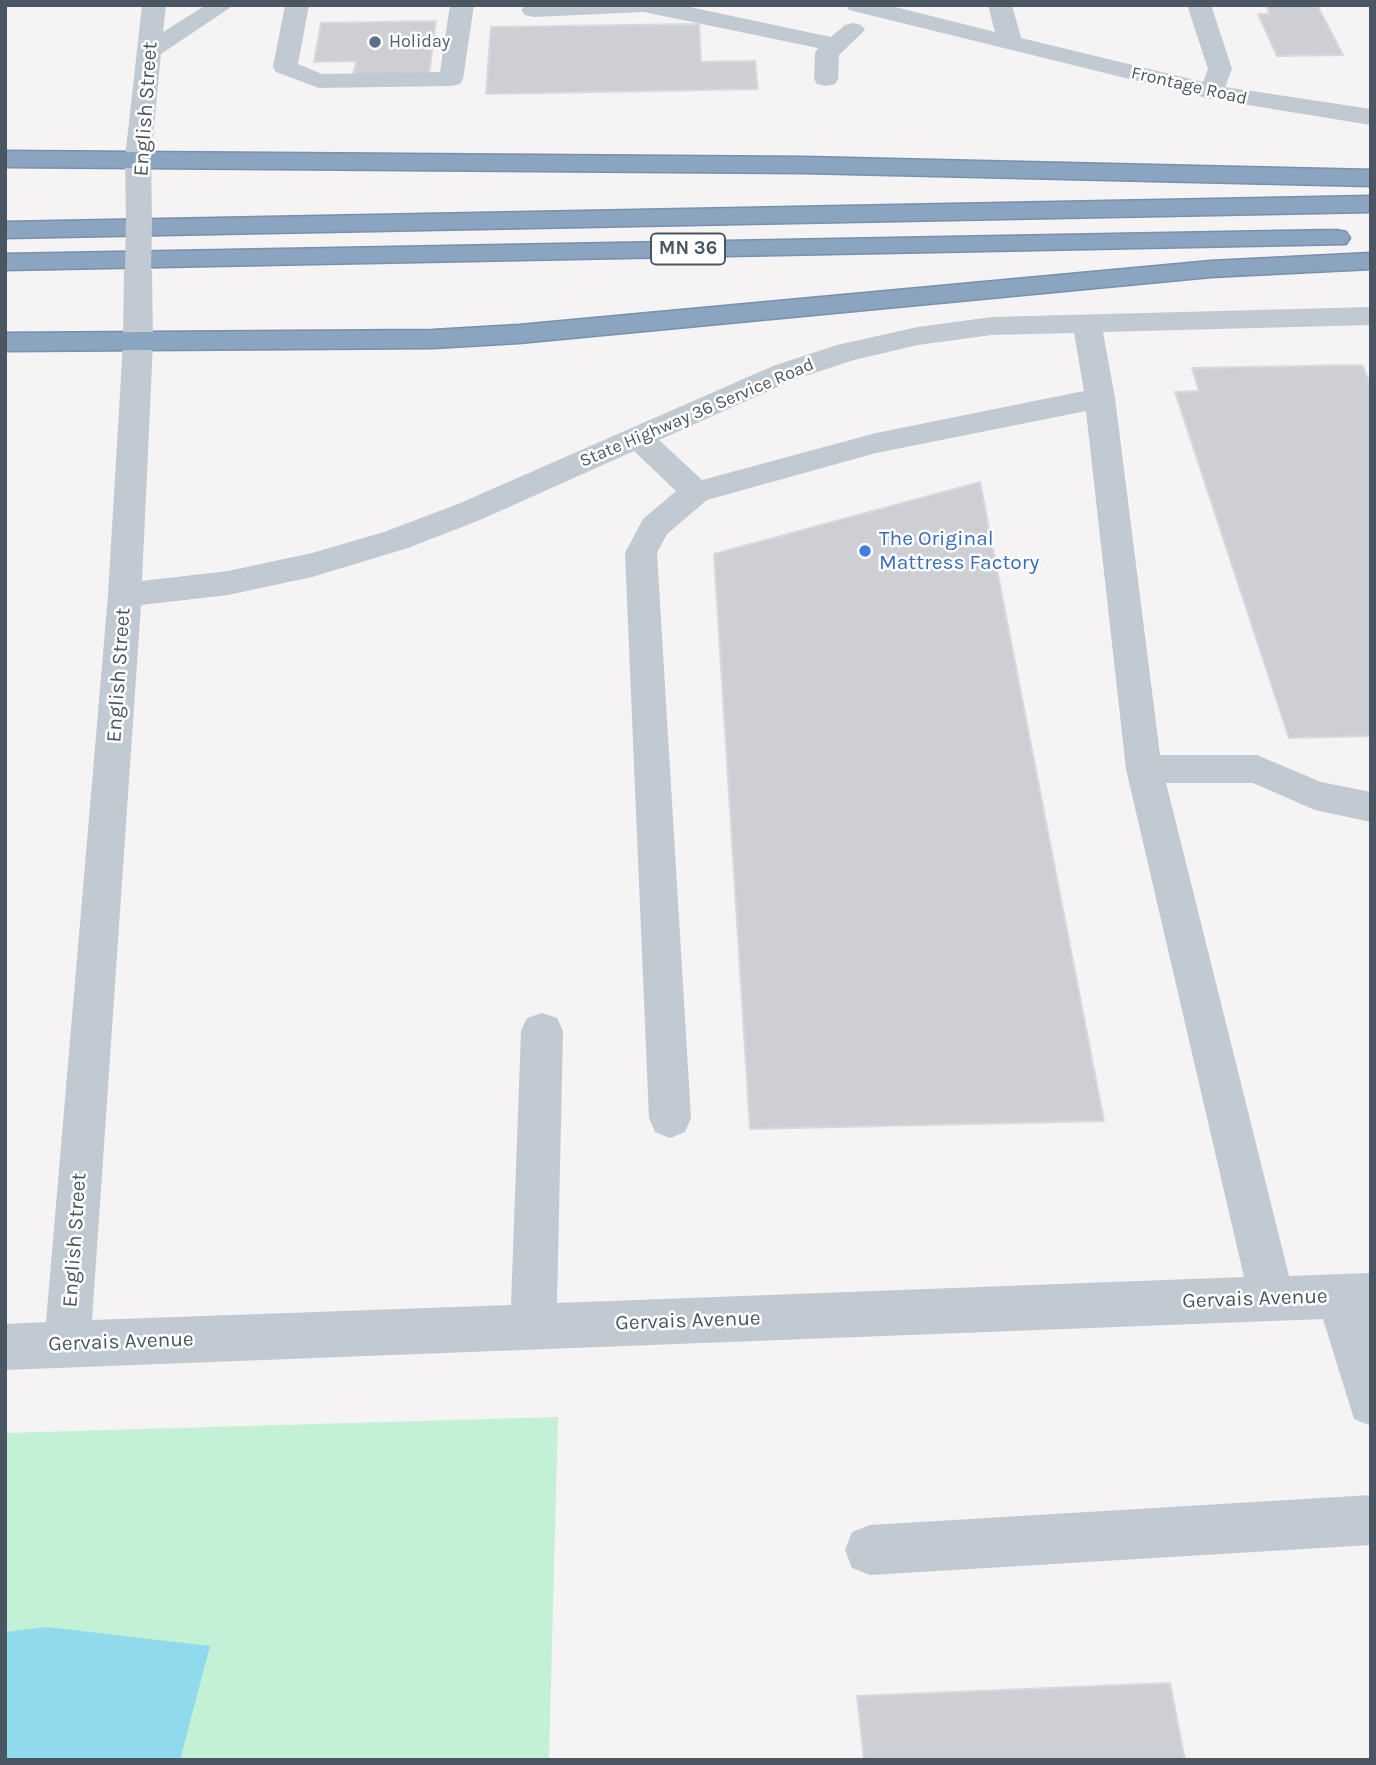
<!DOCTYPE html>
<html>
<head>
<meta charset="utf-8">
<style>
  body { margin:0 }
  #map { position:relative; width:1376px; height:1765px; overflow:hidden; background:#f5f3f3; font-family:Karla,sans-serif }
  canvas { display:block }
  .frame { position:absolute; inset:0; border:7px solid #4a5661; pointer-events:none }
</style>
</head>
<body>
<div id="map">
<canvas width="1376" height="1765"></canvas>
<div class="frame"></div>
</div>
<script>
const c = document.querySelector('canvas').getContext('2d');
c.lineJoin = 'round';
function paint(path, color) {
  c.fillStyle = color;
  c.fill(path, 'evenodd');
}
function shape(rows) {
  const path = new Path2D();
  for (const r of rows) {
    path.moveTo(r[0], r[1]);
    for (let i = 2; i < r.length; i += 2) path.lineTo(r[i], r[i + 1]);
  }
  return path;
}
function stroke(path, color, width, dash) {
  c.strokeStyle = color;
  c.lineWidth = width;
  c.lineCap = dash ? 'butt' : 'round';
  c.setLineDash(dash || []);
  c.stroke(path);
}
function drawText(font, color, halo, rows, align = 'center') {
  c.font = font + ' Karla,sans-serif';
  c.lineWidth = 5;
  c.setLineDash([]);
  c.textBaseline = 'middle';
  c.strokeStyle = halo;
  c.fillStyle = color;
  for (const [text, x, y, turn = 0] of rows) {
    c.save();
    c.translate(x, y);
    c.rotate((+turn || 0) * Math.PI / 180);
    c.textAlign = isNaN(turn) ? turn : align;
    if (halo) c.strokeText(text, 0, 0);
    c.fillText(text, 0, 0);
    c.restore();
  }
}
const green = shape([
  [558,1417,549,1760,5,1760,5,1433]
]);
const water = shape([
  [47,1627,210,1646,180,1760,5,1760,5,1632]
]);
const building = shape([
  [1266,5,1317,5,1343,55,1277,56,1258,14,1270,14,1266,5],
  [436,21,429,74,353,76,356,61,314,62,321,23,436,21],
  [699,24,701,62,755,61,758,89,486,94,491,27,699,24],
  [1362,365,1371,385,1371,736,1289,738,1175,392,1199,391,1192,368,1362,365],
  [980,482,1104,1121,750,1129,714,554,980,482],
  [1170,1683,1185,1760,864,1760,857,1696,1170,1683]
]);
const minor = shape([
  [142,5,166,5,163,32,206,5,234,5,161,54,151,158,152,221,149,227,139,229,129,227,126,221,125,158,142,5],
  [285,5,309,5,298,64,322,74,440,72,450,5,474,5,463,79,460,84,451,86,319,88,276,72,273,67,285,5],
  [525,5,680,5,831,37,845,25,853,23,861,25,865,30,839,55,838,79,835,84,826,86,817,84,814,79,815,53,818,48,644,12,533,17,525,15,521,10,525,5],
  [846,5,887,5,995,32,988,5,1012,5,1021,38,1203,82,1208,69,1187,5,1211,5,1232,69,1225,87,1371,109,1371,125,1211,99,849,10,846,5],
  [138,263,148,265,152,271,153,343,142,581,228,571,312,553,384,532,458,504,773,366,837,345,918,327,992,317,1371,307,1371,325,1103,332,1115,398,1160,755,1257,755,1321,782,1371,792,1371,822,1315,810,1253,783,1166,783,1289,1276,1371,1273,1371,1426,1354,1419,1323,1319,5,1370,5,1324,46,1322,108,595,123,343,124,271,128,265,138,263],
  [1074,333,1084,391,876,433,702,480,659,440,793,380,854,360,918,345,992,335,1074,333],
  [1086,411,1126,769,1244,1277,557,1303,563,1031,557,1018,542,1013,527,1018,521,1031,511,1305,92,1320,141,605,228,595,312,577,408,548,480,520,634,451,676,491,643,519,625,553,649,1118,655,1132,670,1138,685,1132,691,1118,657,553,667,534,707,500,876,453,1086,411],
  [1371,1495,1371,1545,870,1575,852,1568,845,1550,852,1532,870,1525,1371,1495]
]);
const highway = shape([
  [5,151,804,157,1371,170,1371,186,804,173,5,167,5,151],
  [1371,196,1371,212,5,238,5,222,1371,196],
  [1336,230,1346,232,1350,238,1346,244,5,270,5,254,1336,230],
  [1371,253,1371,269,1211,277,519,343,433,348,5,351,5,333,433,330,519,325,1211,261,1371,253]
]);
const minorBridge = shape([
  [138,271,139,221]
]);
const markers = [
  [375,42,7,"#5c6f8a"],
  [865,551,7,"#3f7fe0"]
];
const farServicenames = [
  ["Holiday",389,42]
];
const farStreetnames = [
  ["Frontage Road",1189,86,13],
  ["State Highway 36 Service Road",697,413,-23]
];
const shields = [
  [688,249,74]
];
const shieldNames = [
  ["MN 36",688,249]
];
const streetNames = [
  ["English Street",146,109,-86],
  ["English Street",119,675,-86],
  ["English Street",75,1240,-86],
  ["Gervais Avenue",1255,1299,-2],
  ["Gervais Avenue",688,1321,-2],
  ["Gervais Avenue",121,1342,-2]
];
const shopNames = [
  ["The Original",879,539],
  ["Mattress Factory",879,563]
];
paint(green, '#c3f1d5');
paint(water, '#90daee');
paint(building, '#cdcfd5');
stroke(building, '#d7d9de', 2);
stroke(highway, '#7690ad', 3);
paint(minor, '#c1cad2');
paint(highway, '#8ba5c1');
stroke(minorBridge, '#c1cad2', 26);
for (const [x, y, r, color] of markers) {
  const dot = new Path2D();
  dot.arc(x, y, r, 0, 2 * Math.PI);
  c.fillStyle = color;
  c.fill(dot);
  stroke(dot, '#fff', 2.5);
}
drawText('18px', '#4e5e75', '#fff', farServicenames, 'left');
drawText('18px', '#4a5661', '#fff', farStreetnames);
for (const [x, y, w] of shields) {
  const box = new Path2D();
  box.roundRect(x - w / 2, y - 15.5, w, 31, 5);
  c.fillStyle = '#fff';
  c.fill(box);
  stroke(box, '#4a5661', 2);
}
drawText('bold 19px', '#4a5661', null, shieldNames);
drawText('21px', '#4a5661', '#fff', streetNames);
drawText('21px', '#366cbe', '#fff', shopNames, 'left');
</script>
</body>
</html>
